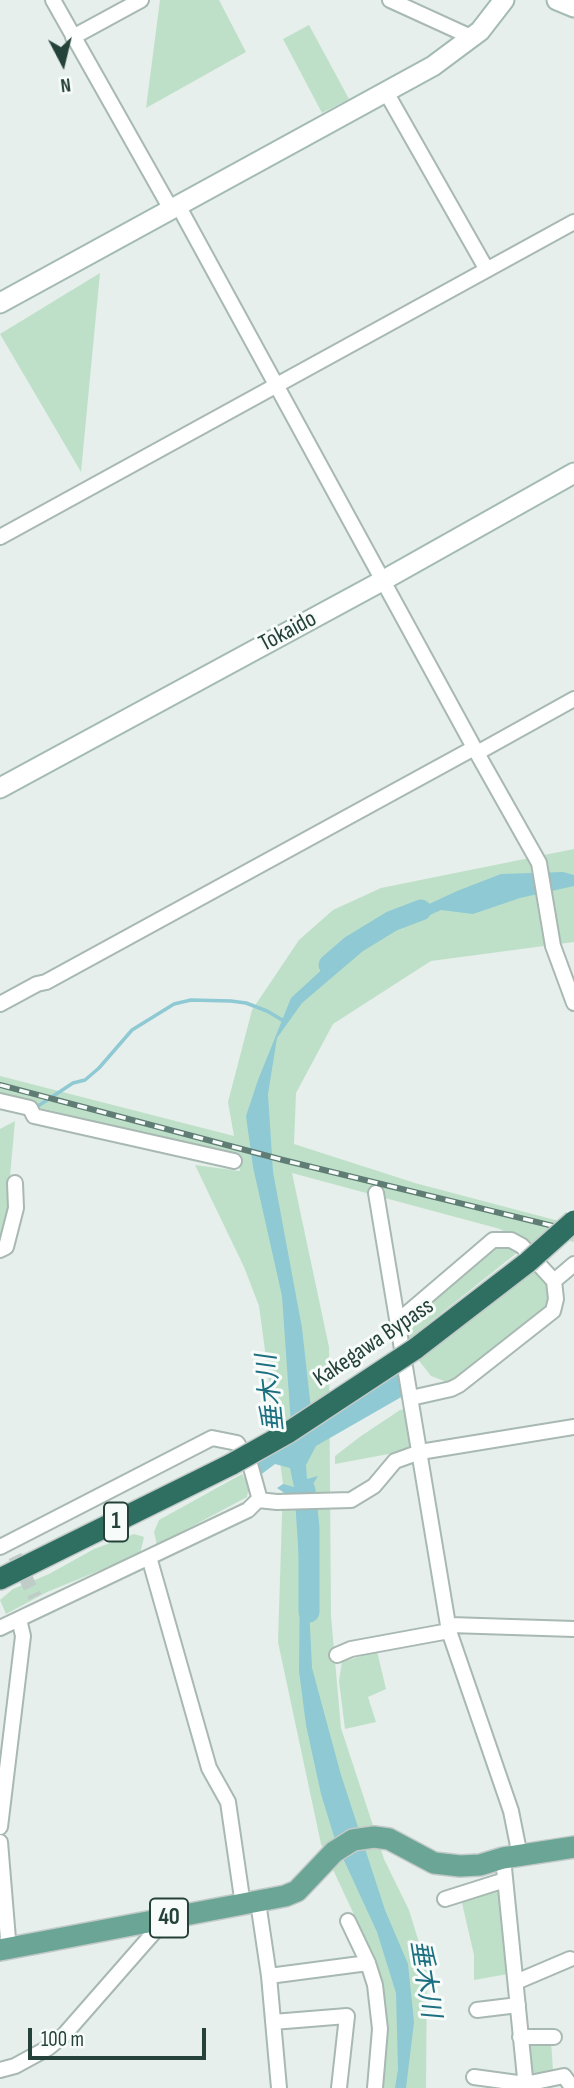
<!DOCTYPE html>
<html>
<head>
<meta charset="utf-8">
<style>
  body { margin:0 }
  #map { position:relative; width:574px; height:2088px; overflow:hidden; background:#e6efeb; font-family:"Sofia Sans Condensed",sans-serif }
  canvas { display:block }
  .north { position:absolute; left:28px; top:28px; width:70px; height:70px; -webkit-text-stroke:5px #f7fbf9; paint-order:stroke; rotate:173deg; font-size:19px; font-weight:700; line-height:28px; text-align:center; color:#24423a }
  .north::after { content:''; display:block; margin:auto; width:24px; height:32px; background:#24423a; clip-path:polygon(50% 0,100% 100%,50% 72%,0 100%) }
  .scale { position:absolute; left:28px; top:2028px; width:178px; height:32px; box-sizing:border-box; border:4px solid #24423a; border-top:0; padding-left:9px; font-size:21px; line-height:24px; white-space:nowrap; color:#24423a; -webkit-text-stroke:5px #f7fbf9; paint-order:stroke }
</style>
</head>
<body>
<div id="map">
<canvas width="574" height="2088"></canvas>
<div class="north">N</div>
<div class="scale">100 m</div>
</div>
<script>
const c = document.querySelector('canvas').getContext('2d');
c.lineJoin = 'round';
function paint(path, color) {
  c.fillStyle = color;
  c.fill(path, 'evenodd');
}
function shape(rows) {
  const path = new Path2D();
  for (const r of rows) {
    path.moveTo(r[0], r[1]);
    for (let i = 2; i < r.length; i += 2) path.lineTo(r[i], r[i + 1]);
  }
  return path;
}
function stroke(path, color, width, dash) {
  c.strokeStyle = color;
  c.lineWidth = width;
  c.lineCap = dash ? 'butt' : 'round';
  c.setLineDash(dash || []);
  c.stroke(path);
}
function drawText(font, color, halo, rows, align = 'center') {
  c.font = font + ' "Sofia Sans Condensed","Noto Sans JP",sans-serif';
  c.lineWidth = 6;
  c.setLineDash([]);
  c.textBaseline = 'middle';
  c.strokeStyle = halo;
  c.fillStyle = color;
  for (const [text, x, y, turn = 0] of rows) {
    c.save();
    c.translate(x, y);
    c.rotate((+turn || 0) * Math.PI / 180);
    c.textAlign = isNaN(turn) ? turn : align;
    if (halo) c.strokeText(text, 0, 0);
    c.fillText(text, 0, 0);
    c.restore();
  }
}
const green = shape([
  [160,0,219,0,246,52,146,108],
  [309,25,349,99,322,113,283,39],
  [100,273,81,472,0,334],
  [574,849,574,942,431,961,333,1024,296,1093,294,1144,415,1183,574,1225,574,1242,556,1237,531,1247,500,1229,292,1173,329,1347,331,1616,341,1728,384,1859,409,1910,427,1969,426,2088,382,2088,381,1984,371,1951,321,1844,278,1642,283,1484,259,1306,244,1267,195,1165,240,1171,238,1157,0,1098,0,1076,234,1136,228,1102,252,1010,299,940,333,910,381,888],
  [15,1121,8,1198,9,1218,0,1242,0,1129],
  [501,1244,512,1246,518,1252,409,1339,408,1318,493,1248],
  [531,1268,551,1288,550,1306,469,1369,447,1382,431,1376,417,1358],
  [408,1408,415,1449,335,1464,335,1456,361,1436,400,1410],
  [242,1474,249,1486,247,1497,157,1545,154,1532,159,1520],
  [134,1534,144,1537,140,1554,47,1592,6,1614,0,1600,13,1589,49,1574,94,1549],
  [377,1651,386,1689,368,1697,376,1722,345,1729,339,1681,342,1662],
  [498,1887,508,1974,474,1980,474,1955,461,1899],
  [551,2041,553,2070,533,2074,527,2042]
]);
const water = shape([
  [563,872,574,875,574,886,520,898,473,914,441,910,377,939,302,1003,277,1038,268,1094,273,1172,302,1328,313,1427,405,1365,410,1392,316,1446,306,1465,307,1479,318,1476,308,1492,308,1586,312,1668,341,1775,385,1910,408,1964,414,2022,406,2088,395,2088,398,2069,396,1993,377,1932,336,1843,321,1794,306,1725,299,1671,300,1574,295,1500,277,1488,283,1484,294,1487,290,1468,275,1464,259,1476,250,1464,292,1439,282,1296,253,1167,246,1116,258,1080,291,998,341,952,397,919,457,891,501,874]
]);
const stream = shape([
  [35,1108,73,1083,85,1080,99,1068,132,1030,174,1004,191,1000,231,1001,246,1003,267,1011,284,1021]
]);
const river = shape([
  [329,965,351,946,392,921,421,910],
  [305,1490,309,1528,309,1612]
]);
const streetTunnel = shape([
  [15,1556,35,1597]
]);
const street = shape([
  [53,0,172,211],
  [390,0,471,37],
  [73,37,141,0],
  [386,92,487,270],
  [179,207,477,753,539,863,553,946,574,1003],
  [0,537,574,222],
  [477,753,574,699],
  [0,1004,37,984,46,982,474,748],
  [0,1101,30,1108,34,1116,234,1161],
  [376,1193,449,1631,511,1811,520,1856],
  [0,1250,6,1247,16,1208,15,1183],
  [554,1281,574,1264],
  [398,1321,493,1240,511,1240,522,1246,554,1281,556,1299,553,1311,459,1385,451,1389,411,1398],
  [0,1547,212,1438,237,1443,250,1464,260,1500],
  [149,1557,209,1768,228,1802,243,1905],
  [450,1625,574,1629],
  [0,1628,248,1510,258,1500,277,1502,351,1500,374,1486,395,1461,420,1452,574,1427],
  [337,1655,351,1649,449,1631],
  [0,1827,23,1636,19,1619],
  [0,1842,8,1939],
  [503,1858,526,2088],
  [445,1899,505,1880],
  [258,1902,269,1976],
  [348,1921,368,1963,375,1985,380,2029,375,2088],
  [516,1982,570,1959],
  [477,2010,518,2005],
  [273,2022,347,2016,339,2088],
  [520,2037,554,2037],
  [0,2070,15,2066,48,2048,64,2035,156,1930,154,1921],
  [474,2077,525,2084,564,2076,569,2083],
  [279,2088,269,1976,368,1963]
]);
const secondary = shape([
  [557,0,574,7],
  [0,303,433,66,480,31,504,0],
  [0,788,382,581,574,473]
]);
const primary = shape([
  [0,1950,285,1896,297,1891,334,1852,353,1840,374,1837,389,1839,434,1863,460,1866,480,1865,503,1858,574,1847]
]);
const highway = shape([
  [415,1349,528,1262],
  [0,1579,232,1464]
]);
const rail = shape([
  [0,1085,283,1160,574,1231]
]);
const highwayBridge = shape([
  [528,1262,574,1221],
  [232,1464,289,1432,415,1349]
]);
const shields = [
  [116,1522,24],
  [169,1918,38]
];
const shieldNames = [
  ["1",116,1522],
  ["40",169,1918]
];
const streetNames = [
  ["Tokaido",288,632,-28],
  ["Kakegawa Bypass",374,1343,-34]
];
const waterNames = [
  ["垂木川",272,1393,-96],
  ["垂木川",424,1979,81]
];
paint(green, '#bfe0c8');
paint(water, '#8ec9d4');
stroke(stream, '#8ec9d4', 3.5);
stroke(river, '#8ec9d4', 21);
stroke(streetTunnel, '#bfccc8', 14, [14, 7]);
stroke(street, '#a8b8b2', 18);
stroke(secondary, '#a4bbb3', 23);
stroke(primary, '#c2cac8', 24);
stroke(highway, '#c2cac8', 24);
stroke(street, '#fff', 14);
stroke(secondary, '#fff', 19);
stroke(primary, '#6aa596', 21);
stroke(highway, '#2f6f62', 21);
stroke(rail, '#5f7d75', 6);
stroke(rail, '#f7fbf9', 3.5, [10]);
stroke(highwayBridge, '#c2cac8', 24, []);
stroke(highwayBridge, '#2f6f62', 21);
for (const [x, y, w] of shields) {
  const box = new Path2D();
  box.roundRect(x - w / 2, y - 19.5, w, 39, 5);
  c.fillStyle = '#f7fbf9';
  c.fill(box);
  stroke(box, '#24423a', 2);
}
drawText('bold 23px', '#24423a', null, shieldNames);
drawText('24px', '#24423a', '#f7fbf9', streetNames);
drawText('italic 26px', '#1c6f80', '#f7fbf9', waterNames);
</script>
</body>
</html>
